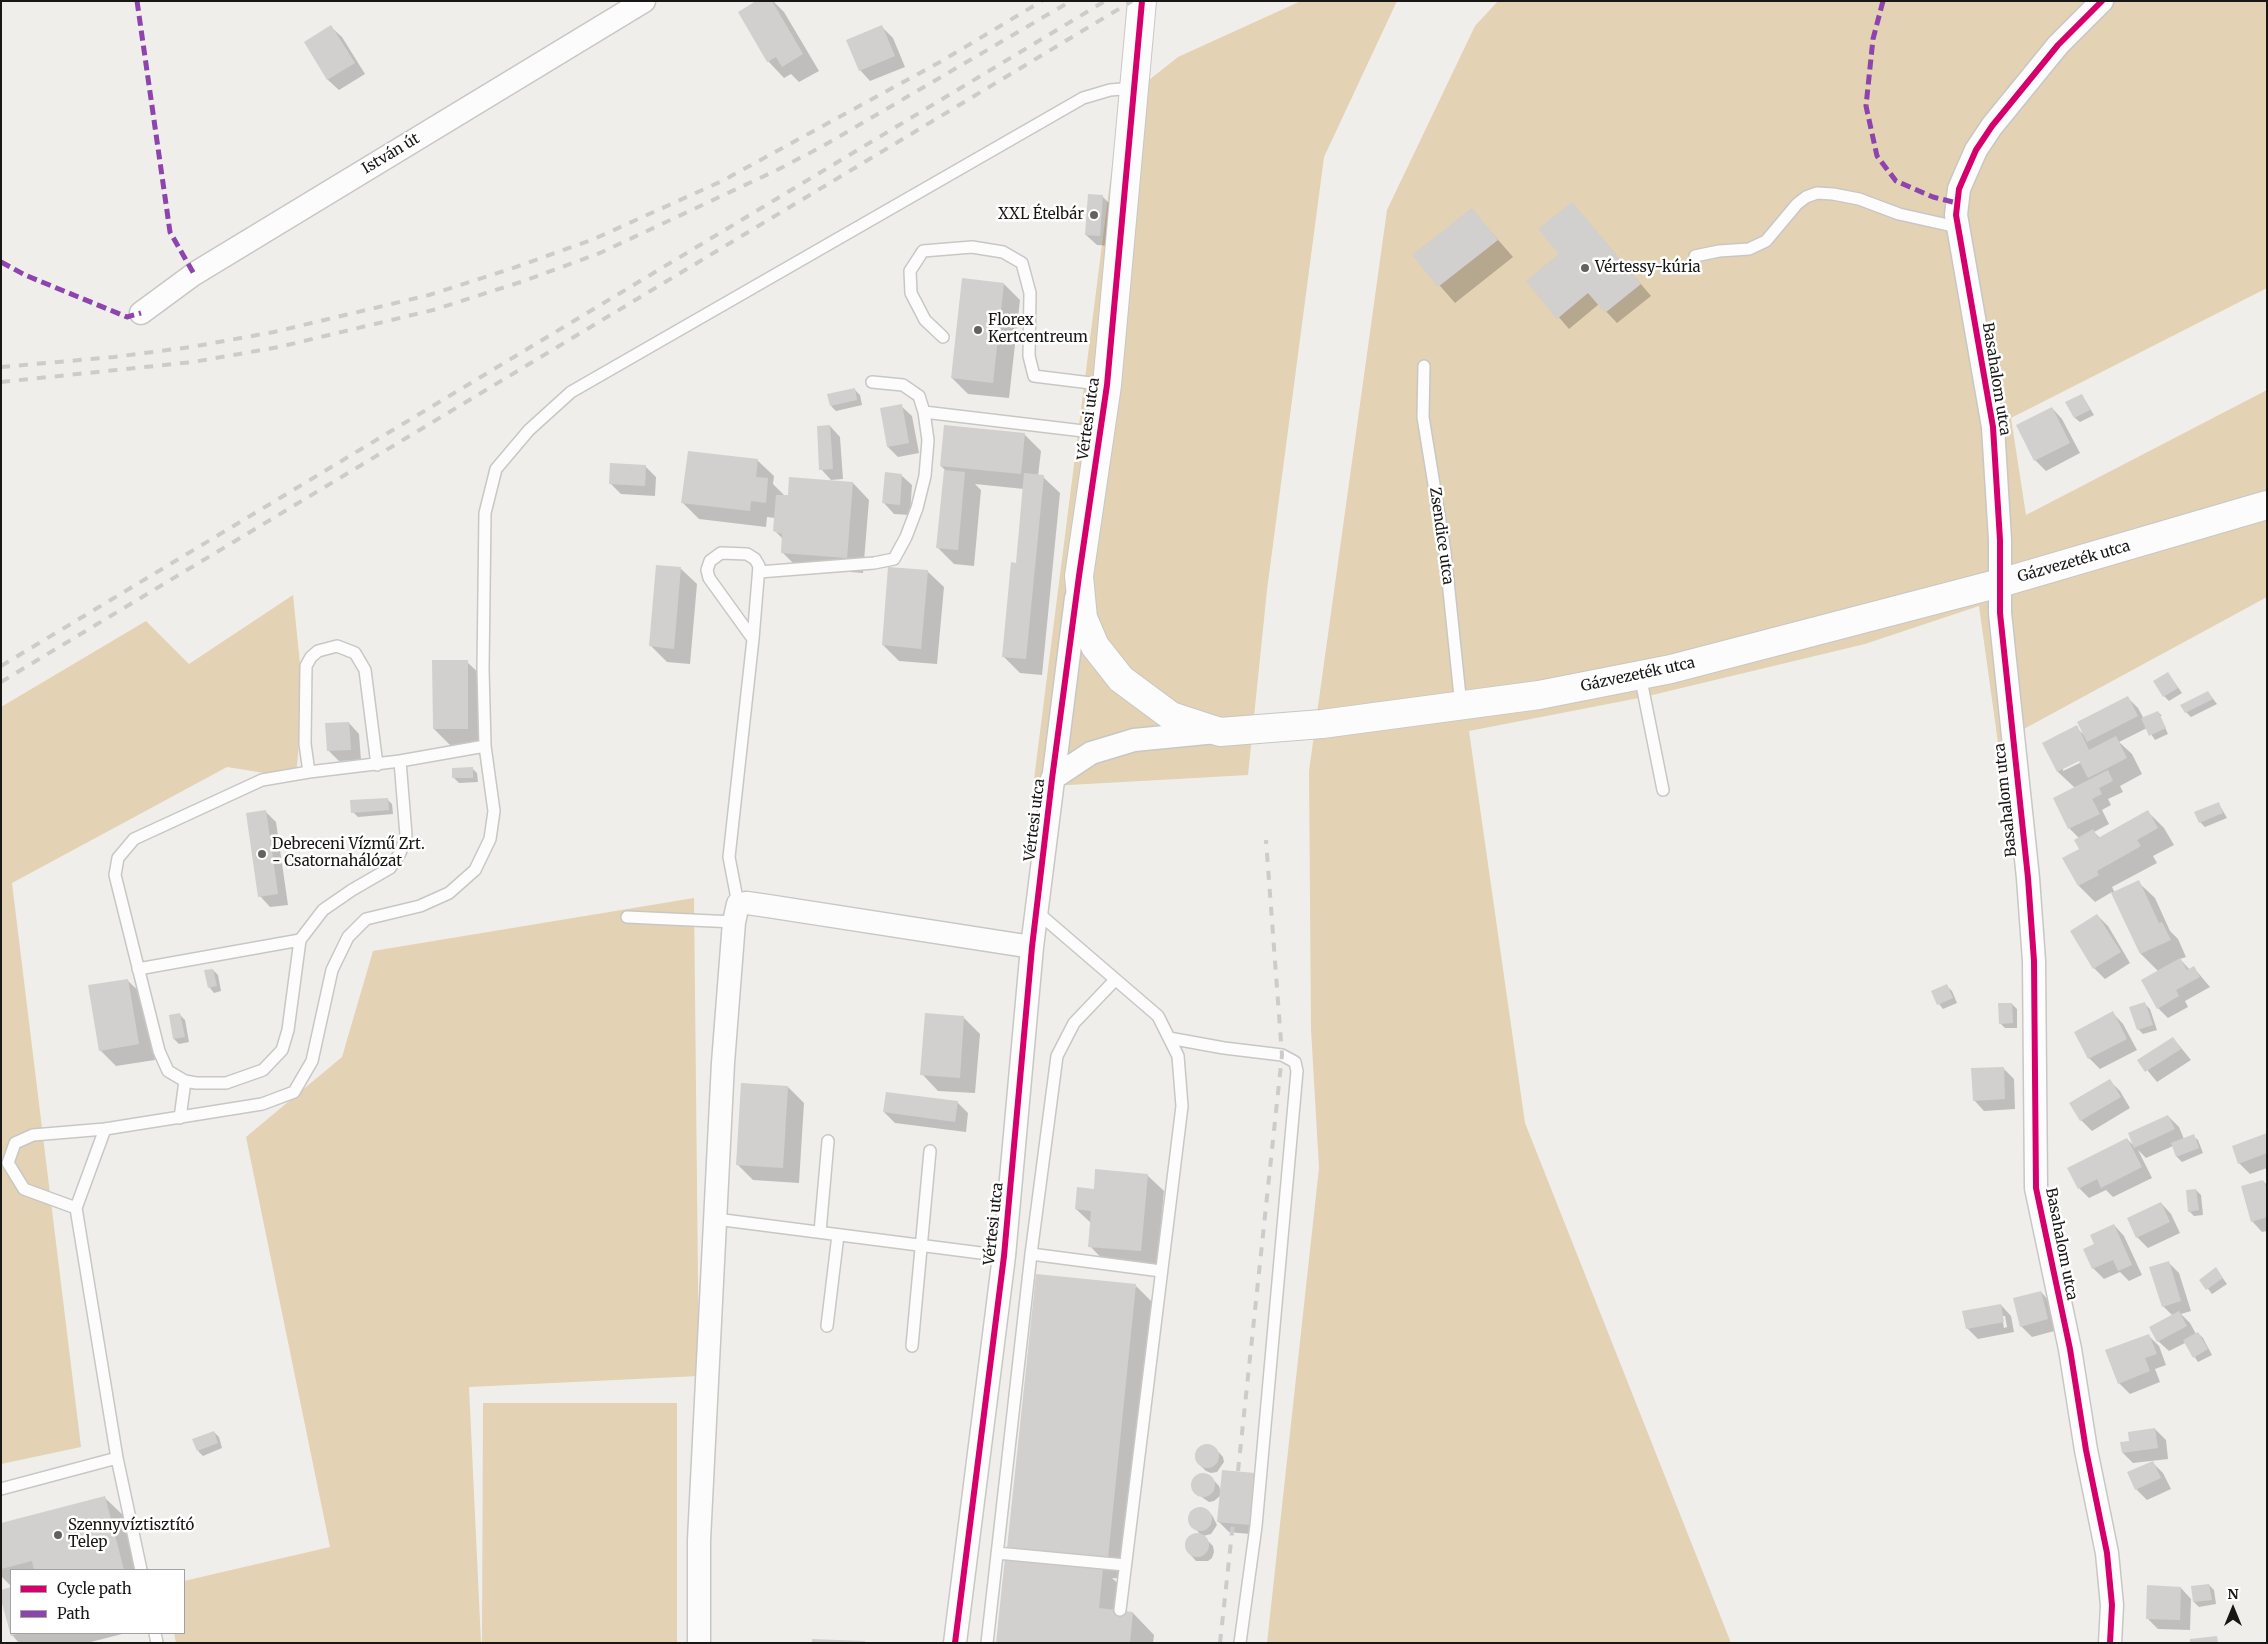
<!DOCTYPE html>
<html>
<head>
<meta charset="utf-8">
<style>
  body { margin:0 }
  #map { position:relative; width:2268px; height:1644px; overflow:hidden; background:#f0eeeb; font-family:Merriweather,serif }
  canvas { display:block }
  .frame { position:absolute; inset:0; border:2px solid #181716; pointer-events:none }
  .legend { position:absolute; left:10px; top:1569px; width:175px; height:65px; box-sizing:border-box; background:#fff; border:1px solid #a3a2a2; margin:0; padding:6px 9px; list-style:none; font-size:15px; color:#181716 }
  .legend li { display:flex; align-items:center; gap:10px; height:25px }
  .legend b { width:25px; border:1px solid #a3a2a2 }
  .north { position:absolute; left:2208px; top:1584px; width:50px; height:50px; -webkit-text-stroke:4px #fff; paint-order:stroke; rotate:0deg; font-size:14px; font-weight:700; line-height:20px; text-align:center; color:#181716 }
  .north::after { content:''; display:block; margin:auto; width:18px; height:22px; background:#181716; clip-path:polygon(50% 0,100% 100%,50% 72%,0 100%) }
</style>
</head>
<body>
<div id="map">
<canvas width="2268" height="1644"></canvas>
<div class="frame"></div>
<ul class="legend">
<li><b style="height:6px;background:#d6006c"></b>Cycle path</li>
<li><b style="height:6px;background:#8e44ad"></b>Path</li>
</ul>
<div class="north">N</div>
</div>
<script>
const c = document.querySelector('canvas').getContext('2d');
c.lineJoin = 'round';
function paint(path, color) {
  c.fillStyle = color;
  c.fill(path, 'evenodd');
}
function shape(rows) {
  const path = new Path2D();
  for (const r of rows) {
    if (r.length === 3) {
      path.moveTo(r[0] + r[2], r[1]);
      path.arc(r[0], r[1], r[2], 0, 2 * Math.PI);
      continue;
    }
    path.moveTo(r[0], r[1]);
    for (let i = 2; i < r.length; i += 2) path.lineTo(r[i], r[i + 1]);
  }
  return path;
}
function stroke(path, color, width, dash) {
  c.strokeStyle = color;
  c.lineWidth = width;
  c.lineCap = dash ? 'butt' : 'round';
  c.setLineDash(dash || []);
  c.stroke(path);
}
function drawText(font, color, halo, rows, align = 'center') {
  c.font = font + ' Merriweather,serif';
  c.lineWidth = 5;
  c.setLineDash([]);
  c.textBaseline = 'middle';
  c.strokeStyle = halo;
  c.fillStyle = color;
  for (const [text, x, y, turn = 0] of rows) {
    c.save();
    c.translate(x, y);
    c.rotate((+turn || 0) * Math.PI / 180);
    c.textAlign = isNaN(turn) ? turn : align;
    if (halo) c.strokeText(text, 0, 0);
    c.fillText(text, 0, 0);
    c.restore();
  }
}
const green = shape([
  [1301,1,1397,1,1324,157,1267,590,1248,775,1033,787,1120,103,1178,57],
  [1498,1,2267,1,2267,288,2011,418,2026,515,2267,390,2267,597,1998,743,1979,606,1865,644,1644,697,1469,731,1525,1123,1731,1643,1267,1643,1319,1168,1311,1029,1309,771,1387,210,1475,26],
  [293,595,303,693,296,778,227,767,12,883,81,1447,1,1464,1,707,146,621,189,664],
  [694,898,699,1376,469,1387,481,1643,176,1643,174,1633,184,1633,184,1581,330,1547,246,1137,342,1057,373,951],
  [483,1403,677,1403,677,1643,482,1643]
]);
const shadow = shape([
  [758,1,773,1,784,12,819,71,799,82,791,74,784,78,768,61,740,12],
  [331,27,342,37,365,74,339,90,328,80,305,43],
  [882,27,893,38,905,67,870,81,860,70],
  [1102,196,1113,207,1110,246,1097,245,1086,235],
  [1572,203,1651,296,1617,323,1599,304,1569,329,1528,281,1560,254],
  [1471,209,1513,257,1455,303,1414,256],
  [1004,284,1020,300,1009,398,968,394,952,378],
  [855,390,860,395,862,405,836,411,831,406],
  [2082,395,2094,415,2080,422,2075,418],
  [901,406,912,416,919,453,898,457,888,447],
  [2052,408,2062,419,2080,453,2046,471,2035,460],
  [830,426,840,437,843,479,831,480,821,469],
  [1024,434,1041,451,1038,476,1043,477,1060,493,1042,675,1020,673,1003,656,1017,564,1024,489,975,484,981,490,974,566,954,564,938,548,945,470,941,466],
  [757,460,774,476,773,484,785,496,853,483,869,500,863,573,798,568,782,552,783,539,774,530,775,518,767,517,766,527,699,519,683,503],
  [645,466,656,477,655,496,621,494,610,483],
  [901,475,912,485,910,515,894,514,884,503],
  [680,568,697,584,690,664,667,662,651,646],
  [927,571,944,587,937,664,899,661,883,645],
  [467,662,484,678,483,745,450,745,434,729],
  [2168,673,2182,693,2169,701,2164,696],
  [2208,692,2217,704,2191,717,2186,712],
  [2128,698,2138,708,2144,719,2158,712,2162,716,2160,716,2168,734,2170,733,2162,716,2170,733,2155,740,2147,728,2119,742,2132,754,2142,774,2120,786,2123,792,2108,799,2111,805,2102,810,2109,824,2094,832,2100,838,2148,812,2164,828,2174,845,2153,856,2157,863,2112,887,2115,893,2138,882,2155,898,2170,931,2178,939,2186,957,2180,959,2190,970,2194,968,2210,987,2185,1001,2188,1007,2168,1018,2158,1008,2159,972,2141,954,2112,892,2095,902,2079,886,2079,838,2069,828,2075,788,2058,772,2044,743,2076,727,2084,735],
  [2085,757,2086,760,2063,771,2063,768],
  [349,723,359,734,361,760,339,761,328,750],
  [472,768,477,773,478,782,459,783,454,778],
  [387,799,392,804,393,814,358,817,353,812],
  [2219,804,2227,818,2205,827,2200,822],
  [266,812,276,822,288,905,270,907,260,896],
  [2097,915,2108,926,2130,963,2105,979,2094,968],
  [213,970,218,975,221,991,214,993,210,988],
  [127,980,144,996,155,1060,116,1066,100,1050],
  [1947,986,1952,991,1957,1003,1943,1009,1939,1004],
  [2012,1004,2017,1009,2017,1028,2005,1028,2000,1023],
  [2145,1004,2150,1009,2157,1030,2143,1034,2138,1029],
  [2113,1013,2123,1024,2137,1050,2100,1069,2089,1058],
  [180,1015,185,1020,189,1042,179,1044,174,1039],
  [964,1018,980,1034,975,1093,938,1091,922,1074],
  [2173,1038,2191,1060,2157,1082,2139,1060],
  [2003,1068,2014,1079,2015,1109,1984,1111,1974,1100],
  [2109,1080,2120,1091,2130,1108,2092,1131,2081,1120],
  [788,1087,804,1103,799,1183,753,1180,737,1164],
  [957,1102,968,1113,966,1132,895,1123,884,1112],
  [2168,1116,2179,1127,2184,1139,2193,1136,2198,1140,2203,1153,2182,1162,2177,1157,2173,1146,2146,1158,2138,1150,2152,1178,2113,1197,2106,1190,2089,1198,2079,1188,2127,1139,2135,1147],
  [2267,1135,2267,1168,2250,1174,2239,1163],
  [1147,1175,1164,1191,1157,1267,1106,1263,1090,1246,1092,1224,1076,1209,1095,1190],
  [2263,1181,2267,1185,2267,1231,2262,1232,2252,1221],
  [2196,1190,2201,1195,2203,1215,2194,1216,2189,1211],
  [2161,1203,2171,1214,2180,1233,2148,1248,2137,1237],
  [2114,1225,2124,1236,2142,1275,2129,1281,2120,1272,2104,1279,2093,1268,2096,1245],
  [2169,1263,2179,1273,2191,1311,2181,1314,2190,1323,2196,1334,2198,1333,2203,1338,2212,1355,2198,1362,2185,1343,2169,1351,2158,1341,2173,1316,2163,1306],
  [2216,1269,2227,1284,2212,1294,2201,1280],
  [1136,1286,1157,1307,1129,1579,1112,1578,1125,1590,1122,1612,1133,1613,1154,1635,1153,1643,997,1643,1021,1560,1009,1547],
  [2041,1292,2051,1303,2058,1330,2032,1337,2021,1326],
  [2001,1305,2011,1316,2014,1332,1978,1339,1967,1328],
  [2002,1316,2005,1316,2007,1327,2004,1328],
  [2148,1335,2159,1346,2166,1365,2155,1369,2160,1382,2130,1394,2119,1383],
  [2155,1429,2166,1440,2168,1459,2133,1463,2123,1453,2130,1442],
  [214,1432,219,1437,222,1448,203,1456,198,1451],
  [1207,1444,1213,1446,1223,1457,1224,1462,1217,1472,1211,1473,1206,1471,1196,1461,1195,1455,1197,1450],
  [2152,1462,2163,1473,2171,1489,2147,1500,2136,1489],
  [1204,1474,1210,1476,1219,1486,1221,1492,1255,1474,1265,1485,1260,1535,1229,1532,1218,1521,1221,1495,1214,1501,1209,1502,1193,1491,1194,1479],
  [105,1498,127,1519,140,1570,11,1570,11,1586,1,1576,1,1524],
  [1201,1507,1212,1515,1217,1525,1211,1534,1203,1536,1213,1546,1214,1552,1212,1558,1208,1561,1196,1561,1187,1551,1185,1545,1192,1535,1200,1534,1190,1523,1189,1518,1190,1512],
  [2209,1585,2214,1590,2216,1604,2199,1607,2194,1602,2192,1587],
  [11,1588,11,1633,126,1633,87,1643,19,1643,12,1635,1,1595,1,1591],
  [2181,1588,2191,1599,2190,1630,2158,1629,2147,1618]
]);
const building = shape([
  [756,1,772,1,803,54,782,67,776,57,767,62,738,12],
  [331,25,355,63,327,80,304,42],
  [882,25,895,56,859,71,846,40],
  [1088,194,1103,195,1100,236,1085,235],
  [1572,202,1641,284,1605,313,1588,293,1557,319,1526,281,1559,254,1538,229],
  [1472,208,1498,240,1438,287,1412,255],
  [962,278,1004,283,993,383,951,378],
  [855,388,857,400,830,406,827,394],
  [2082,394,2090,410,2074,418,2065,402],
  [902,404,909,443,887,447,880,408],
  [2052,407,2070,443,2034,461,2016,425],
  [830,425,833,469,819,470,817,426],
  [944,425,1025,433,1021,474,940,466],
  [688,451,758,459,756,477,768,478,766,503,751,501,750,511,681,503],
  [610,463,646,465,645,486,609,484],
  [944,470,965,472,958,550,936,548],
  [885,472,902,474,900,505,882,503],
  [1024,473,1044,475,1026,659,1002,657,1011,562,1016,563],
  [789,477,853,482,847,558,781,553,782,534,773,531,776,495,788,495],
  [656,565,681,567,674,649,649,646],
  [888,567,928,570,921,649,882,645],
  [432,660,468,660,468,729,433,729],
  [2168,672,2178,688,2163,697,2153,681],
  [2208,691,2213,699,2185,713,2180,705],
  [2128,696,2138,716,2087,742,2077,722],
  [2158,711,2166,728,2149,736,2141,718],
  [349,722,351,750,327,751,325,723],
  [2077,725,2089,750,2116,736,2127,758,2088,778,2079,761,2057,772,2042,743],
  [473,767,473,778,452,778,452,768],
  [2108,770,2113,781,2099,788,2102,794,2092,799,2100,814,2068,829,2053,798],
  [388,798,389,810,351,813,350,800],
  [2219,802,2223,813,2199,823,2194,812],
  [266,810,278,894,258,897,246,813],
  [2148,810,2158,828,2137,840,2141,846,2097,871,2099,875,2078,886,2062,858,2079,849,2074,840,2093,829,2098,838],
  [2139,880,2159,923,2162,922,2171,940,2140,954,2111,893],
  [2097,914,2121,952,2093,969,2070,931],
  [2180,958,2187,970,2194,966,2200,977,2176,990,2179,996,2157,1009,2141,980],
  [213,969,217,986,208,988,204,970],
  [128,979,139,1044,99,1051,88,985],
  [1947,984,1953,998,1937,1005,1931,991],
  [2145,1002,2153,1025,2137,1030,2129,1007],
  [1998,1003,2012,1003,2013,1023,1999,1024],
  [2113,1011,2127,1039,2088,1059,2074,1032],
  [180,1013,185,1037,173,1039,169,1015],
  [925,1013,964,1016,960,1078,920,1075],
  [2173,1037,2181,1049,2145,1072,2137,1060],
  [2004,1067,2005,1099,1973,1101,1971,1068],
  [2110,1079,2121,1097,2080,1121,2069,1103],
  [741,1083,788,1086,783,1168,736,1165],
  [886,1092,958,1101,955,1122,883,1112],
  [2168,1115,2175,1129,2134,1148,2128,1133],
  [2267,1133,2267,1153,2238,1164,2232,1146],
  [2194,1134,2199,1148,2176,1157,2171,1143],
  [2127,1138,2142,1167,2101,1188,2097,1179,2078,1189,2067,1168],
  [1095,1169,1148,1174,1141,1251,1088,1247,1091,1211,1075,1209,1077,1187,1094,1189],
  [2263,1180,2267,1189,2267,1217,2251,1222,2241,1186],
  [2196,1189,2199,1210,2188,1212,2186,1190],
  [2161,1202,2170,1222,2136,1238,2127,1218],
  [2114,1224,2132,1265,2118,1271,2113,1260,2092,1269,2083,1249,2094,1244,2090,1235],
  [2169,1261,2181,1301,2162,1307,2149,1267],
  [2216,1267,2223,1278,2206,1290,2199,1280],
  [1036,1274,1136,1284,1108,1558,1007,1548],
  [2041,1291,2048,1319,2020,1327,2013,1298],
  [2001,1304,2004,1322,1966,1329,1962,1311],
  [2179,1311,2187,1326,2157,1342,2149,1327],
  [2198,1332,2208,1349,2193,1358,2183,1340],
  [2149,1334,2157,1354,2145,1358,2150,1371,2118,1384,2105,1350],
  [2155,1428,2158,1448,2122,1453,2120,1442,2129,1441,2128,1432],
  [214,1431,218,1443,197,1451,192,1439],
  [1207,1456,12],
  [2153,1461,2161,1478,2135,1490,2127,1472],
  [1222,1470,1255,1473,1250,1525,1217,1522],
  [1203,1485,12],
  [105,1496,124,1570,34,1570,32,1561,1,1569,1,1523],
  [1200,1519,12],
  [1197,1545,12],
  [1005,1557,1103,1568,1099,1608,1133,1612,1130,1643,996,1643],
  [2209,1584,2212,1600,2193,1602,2191,1586],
  [2147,1585,2181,1587,2180,1620,2146,1619],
  [11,1587,11,1633,19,1633,11,1636,1,1600,1,1590],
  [2217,1636,2218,1643,2190,1643,2190,1639],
  [812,1639,865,1641,865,1643,812,1643]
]);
const lane = shape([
  [1695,256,1719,251,1749,249,1766,241,1797,204,1806,197,1817,193,1833,194,1859,199,1899,214,1957,227],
  [943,337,925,320,911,293,910,271,923,251,972,247,1003,252,1022,263,1030,293,1029,356,1034,376,1107,385],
  [1424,366,1423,417,1445,552,1461,706],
  [924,412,1100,433],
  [759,572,874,563,894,559,906,537,917,508,925,476,928,440,924,412,919,396,903,385,872,382],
  [1640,675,1663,790],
  [400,761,309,772,262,780,134,839,118,858,115,875,159,1051,168,1071,185,1081,196,1083,226,1083,263,1070,282,1050,288,1030,300,940,323,910,352,890,390,868,400,853,406,835,400,761,485,746],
  [309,772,305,744,306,666,311,657,318,651,337,646,355,653,365,670,377,765],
  [738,904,729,857,753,639,759,566,755,559,747,554,721,553,710,561,707,570,709,578,753,639],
  [1037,912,1158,1016,1178,1056,1182,1106,1120,1610],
  [627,917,734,922],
  [138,969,300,940],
  [1169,1038,1224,1048,1282,1055,1295,1062,1297,1071,1256,1526,1240,1643],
  [180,1118,185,1081],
  [76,1208,24,1189,8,1163,15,1143,33,1135,105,1129],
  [716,1219,1004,1256],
  [820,1232,828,1141],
  [1031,1254,1161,1271],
  [827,1326,838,1235],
  [912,1346,930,1151],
  [117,1458,141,1570],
  [1,1489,117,1458,76,1208,105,1129,262,1104,294,1092,312,1061,332,970,348,937,366,919,420,906,449,893,475,870,490,839,494,811,485,746,483,669,485,513,496,469,529,430,571,392,1083,98,1110,90,1134,88],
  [997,1553,1125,1565],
  [155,1633,157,1643],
  [987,1643,1031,1254,1057,1056,1074,1023,1115,980]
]);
const street = shape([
  [2102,1,2058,45,1992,126,1976,150,1965,175,1959,189,1956,215,1993,427,2000,540,2000,613,2028,878,2034,961,2036,1188,2070,1349,2086,1450,2107,1553,2112,1605,2110,1643],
  [141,313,194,274,644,1],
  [1052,779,1091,753,1134,740,1216,732],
  [699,1643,699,1540,723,1063,734,922,738,904,747,903,768,906,1032,947],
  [955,1643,1004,1256,1032,947,1076,598]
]);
const secondary = shape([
  [1142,1,1107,385,1079,576,1083,618,1095,646,1121,679,1171,716,1220,732,1322,724,1539,695,1671,669,2000,583,2267,505]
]);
const rail = shape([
  [1,367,114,357,191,347,274,332,429,295,516,267,594,239,722,181,940,62,1042,1],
  [1,382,193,362,279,347,433,310,521,282,600,253,777,170,823,146,1071,1],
  [1,666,1105,1],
  [1,682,1132,1],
  [1238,1471,1282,1055,1266,840],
  [1220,1643,1233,1523]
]);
const quiet = shape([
  [137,1,170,232,194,274],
  [1883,1,1873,39,1866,106,1877,156,1896,181,1933,197,1957,203],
  [1,262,25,275,127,317,141,313]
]);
const cycleway = shape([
  [2102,1,2058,45,1992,126,1976,150,1965,175,1959,189,1956,215,1993,427,2000,540,2000,613,2028,878,2034,961,2036,1188,2070,1349,2086,1450,2107,1553,2112,1605,2110,1643],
  [955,1643,1004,1256,1032,947,1052,779,1079,576,1107,385,1142,1]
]);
const markers = [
  [1094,215,5,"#646261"],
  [1585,268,5,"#646261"],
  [978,330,5,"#646261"],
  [262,854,5,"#646261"],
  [58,1535,5,"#646261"]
];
const streetNames = [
  ["István út",391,154,-31],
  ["Basahalom utca",1996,379,81],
  ["Vértesi utca",1089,419,-82],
  ["Zsendice utca",1441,536,82],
  ["Gázvezeték utca",2074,562,-16],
  ["Gázvezeték utca",1638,675,-12],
  ["Basahalom utca",2006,800,-96],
  ["Vértesi utca",1035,820,-83],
  ["Vértesi utca",994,1224,-84],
  ["Basahalom utca",2061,1244,79]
];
const poiNames = [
  ["XXL Ételbár",1084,215,"right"],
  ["Vértessy-kúria",1595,268],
  ["Florex",988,321],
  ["Kertcentreum",988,338],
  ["Debreceni Vízmű Zrt.",272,845],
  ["- Csatornahálózat",272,862],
  ["Szennyvíztisztító",68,1526],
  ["Telep",68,1543]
];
paint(green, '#e3d2b3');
paint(shadow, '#0003');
paint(building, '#d1d0ce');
stroke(lane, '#c8c7c5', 14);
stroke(street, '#c8c7c5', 25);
stroke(secondary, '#c8c7c5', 30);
stroke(lane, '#fdfcfc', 11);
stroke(street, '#fdfcfc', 22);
stroke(secondary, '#fdfcfc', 28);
stroke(rail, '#ccc', 4, [9, 9]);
stroke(quiet, '#8e44ad', 5, [10, 5]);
stroke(cycleway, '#d6006c', 6);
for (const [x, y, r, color] of markers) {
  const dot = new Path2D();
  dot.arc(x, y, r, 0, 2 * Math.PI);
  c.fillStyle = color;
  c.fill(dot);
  stroke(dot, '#fff', 2);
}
drawText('15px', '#181716', '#fff', streetNames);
drawText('15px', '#181716', '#fff', poiNames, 'left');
</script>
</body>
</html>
